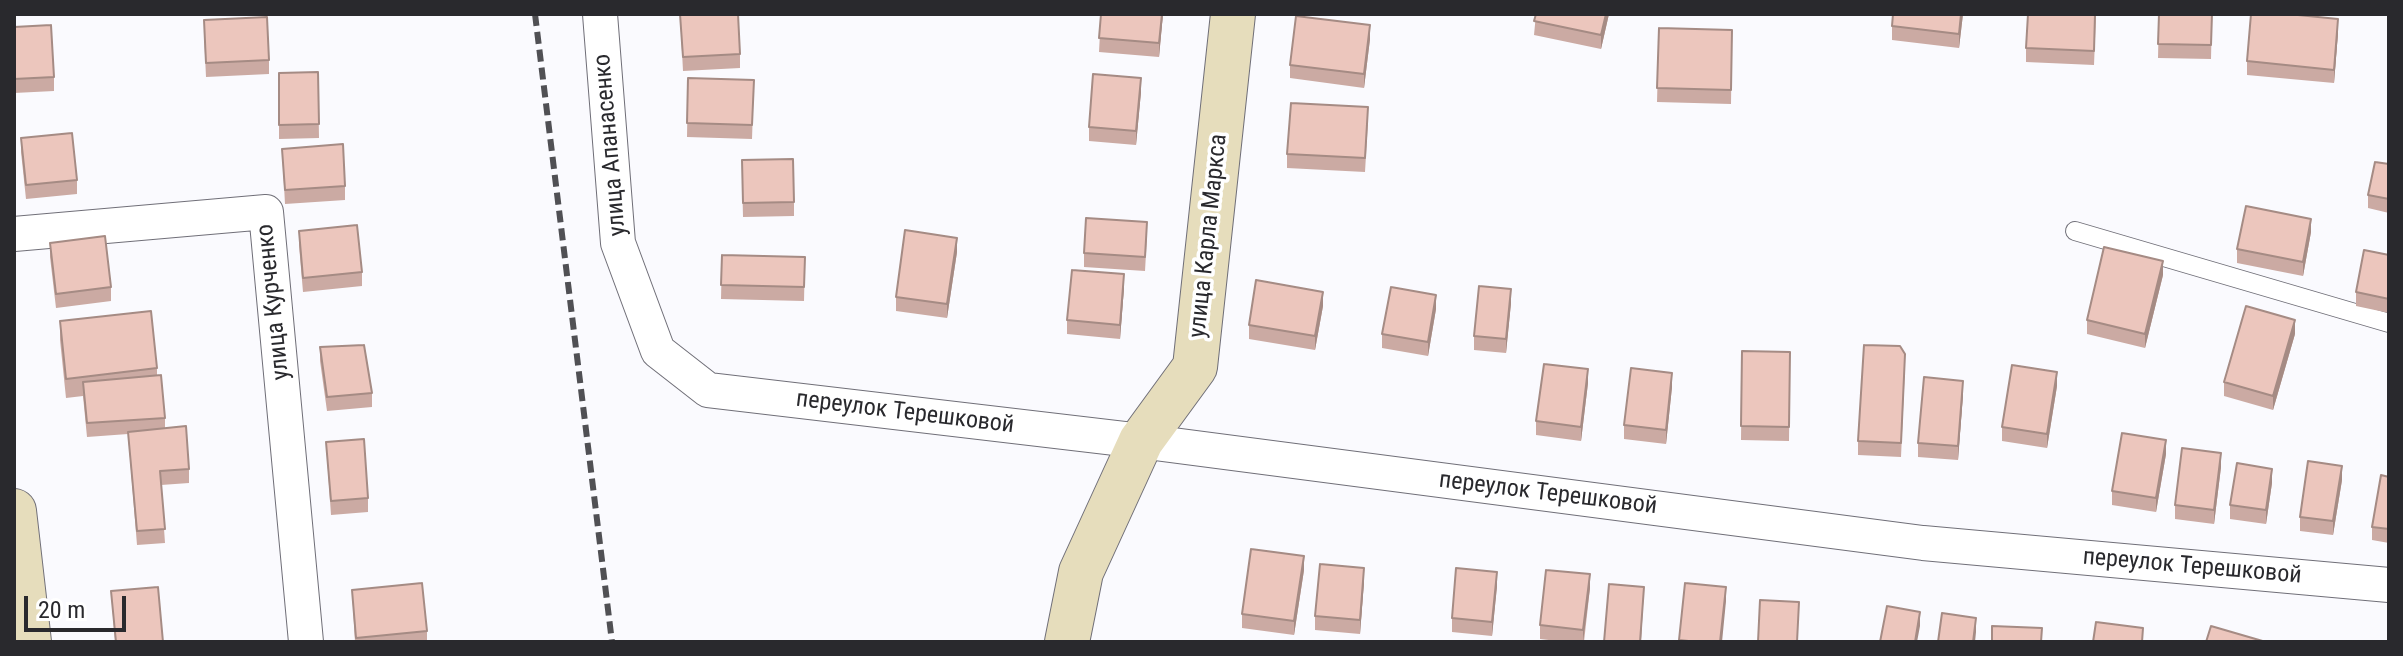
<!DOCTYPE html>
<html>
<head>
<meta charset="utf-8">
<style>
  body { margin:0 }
  #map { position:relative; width:2403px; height:656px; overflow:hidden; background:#fafafe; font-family:"Roboto Condensed",sans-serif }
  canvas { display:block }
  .frame { position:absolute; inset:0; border:16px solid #29292d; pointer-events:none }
  .scale { position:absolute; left:24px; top:596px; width:102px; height:36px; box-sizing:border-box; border:4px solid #29292d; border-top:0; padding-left:10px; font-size:24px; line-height:28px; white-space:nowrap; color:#29292d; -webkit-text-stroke:6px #fff; paint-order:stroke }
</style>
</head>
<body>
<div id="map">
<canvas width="2403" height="656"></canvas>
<div class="frame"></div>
<div class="scale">20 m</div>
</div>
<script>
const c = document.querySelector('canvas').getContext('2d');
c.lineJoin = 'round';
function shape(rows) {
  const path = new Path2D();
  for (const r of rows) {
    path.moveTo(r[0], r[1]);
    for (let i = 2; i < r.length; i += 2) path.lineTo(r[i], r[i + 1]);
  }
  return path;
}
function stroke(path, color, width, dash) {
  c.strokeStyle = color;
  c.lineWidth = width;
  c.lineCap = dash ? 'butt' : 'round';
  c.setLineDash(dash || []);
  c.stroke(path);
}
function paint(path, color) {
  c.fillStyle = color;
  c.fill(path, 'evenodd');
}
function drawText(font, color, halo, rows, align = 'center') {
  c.font = font + ' "Roboto Condensed",sans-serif';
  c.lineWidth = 7;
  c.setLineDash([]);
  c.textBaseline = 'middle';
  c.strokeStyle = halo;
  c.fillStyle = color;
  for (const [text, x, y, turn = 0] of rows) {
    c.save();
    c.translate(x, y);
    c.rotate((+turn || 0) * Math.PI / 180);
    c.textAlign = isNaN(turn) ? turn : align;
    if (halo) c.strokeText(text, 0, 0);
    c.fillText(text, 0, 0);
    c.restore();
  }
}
const lane = shape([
  [2075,231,2389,323]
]);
const street = shape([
  [600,14,618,243,658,351,708,390,1141,441,1923,543,2389,585],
  [14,234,266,212,306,642]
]);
const secondary = shape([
  [14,511,29,642],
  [1067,642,1081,572,1141,441,1195,367,1233,14]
]);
const rail = shape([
  [535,14,612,642]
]);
const wall = shape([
  [680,14,740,54,740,68,683,71],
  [1101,14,1163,14,1159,57,1099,52],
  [1536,14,1609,14,1601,49,1534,35],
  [1963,14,1959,48,1892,40,1892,26],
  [2096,14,2094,65,2026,62,2026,48],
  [2159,14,2212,14,2211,59,2158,58],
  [14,27,54,77,54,91,14,93],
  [1659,28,1732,30,1731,104,1657,102],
  [2338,33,2334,83,2247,75,2247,61],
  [204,34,269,60,269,74,206,77],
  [1370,39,1364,88,1290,78,1290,65],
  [318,72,319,138,279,139,279,73],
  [688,78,754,80,752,139,687,137],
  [1141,92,1136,145,1089,141,1089,127],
  [1368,121,1365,172,1287,168,1287,154],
  [21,138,77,180,77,194,26,199,21,152],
  [282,149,345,186,345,200,285,204],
  [2389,164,2389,213,2368,208,2368,195],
  [742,174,794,202,794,216,743,217],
  [299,231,362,272,362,286,303,292,299,245],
  [2311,232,2303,276,2237,263,2237,249],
  [1147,236,1145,271,1084,267,1084,253],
  [50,243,111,287,111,301,56,308,50,257],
  [957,252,947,318,896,311,896,297],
  [722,255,805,257,804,301,721,299],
  [2389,255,2389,313,2356,306,2356,292],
  [2163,275,2145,348,2087,334,2087,320],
  [1124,288,1120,339,1067,334,1067,320],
  [1511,303,1506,353,1474,350,1474,336],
  [1323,306,1315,350,1249,339,1249,325],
  [1436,309,1428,356,1382,348,1382,334],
  [60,321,157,368,157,375,165,418,165,428,189,469,189,483,161,485,165,543,137,545,128,434,87,437,83,396,66,398,60,340],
  [2295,334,2273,410,2224,396,2224,382],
  [320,347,372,393,372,407,327,411,320,361],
  [1742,351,1790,352,1789,441,1741,440],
  [1905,367,1901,457,1858,455,1858,441],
  [1588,383,1581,441,1536,435,1536,421],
  [2057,386,2047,448,2002,441,2002,427],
  [1672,387,1666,444,1624,439,1624,425],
  [1963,395,1958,460,1918,457,1918,443],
  [326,442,368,498,368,512,331,515],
  [2166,454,2156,512,2112,505,2112,491],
  [2221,467,2214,524,2175,519,2175,505],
  [2389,477,2389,543,2372,540,2372,527],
  [2342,480,2333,535,2300,531,2300,517],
  [2272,483,2266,524,2230,519,2230,505],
  [1304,570,1294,635,1242,628,1242,614],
  [1364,582,1360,634,1315,630,1315,616],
  [1497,586,1492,636,1452,632,1452,618],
  [1590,588,1584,642,1566,642,1540,639,1540,625],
  [352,590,427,631,427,642,355,642],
  [111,591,163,642,115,642]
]);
const shadedWall = shape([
  [1162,14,1163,14,1159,57,1159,43],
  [1606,14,1609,14,1601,49,1601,35],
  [1961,14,1963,14,1959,48,1959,34],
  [2338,19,2338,33,2334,83,2334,70],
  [1370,25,1370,39,1364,88,1364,74],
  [1141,78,1141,92,1136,145,1136,131],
  [2311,219,2311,232,2303,276,2303,262],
  [957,238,957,252,947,318,947,304],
  [2163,261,2163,275,2145,348,2145,334],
  [1124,274,1124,288,1120,339,1120,325],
  [1511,289,1511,303,1506,353,1506,339],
  [1323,292,1323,306,1315,350,1315,336],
  [1436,295,1436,309,1428,356,1428,342],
  [2295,320,2295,334,2273,410,2273,396],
  [1588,369,1588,383,1581,441,1581,427],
  [2057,372,2057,386,2047,448,2047,434],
  [1672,373,1672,387,1666,444,1666,430],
  [1963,381,1963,395,1958,460,1958,446],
  [2166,440,2166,454,2156,512,2156,498],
  [2221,453,2221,467,2214,524,2214,510],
  [2342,466,2342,480,2333,535,2333,521],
  [2272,469,2272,483,2266,524,2266,510],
  [1304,556,1304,570,1294,635,1294,621],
  [1364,568,1364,582,1360,634,1360,620],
  [1497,572,1497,586,1492,636,1492,622],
  [1590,574,1590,588,1583,642,1583,630],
  [1644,587,1641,642,1640,642],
  [1726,587,1726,601,1722,642,1720,642],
  [1920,612,1920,626,1917,642,1915,642],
  [1976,618,1976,632,1975,642,1973,642]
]);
const building = shape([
  [680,14,738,14,740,54,683,57,680,14],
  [1101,14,1162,14,1159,43,1099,38,1101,14],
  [1536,14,1606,14,1601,35,1534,21,1536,14],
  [1893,14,1961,14,1959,34,1892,26,1893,14],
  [2028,14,2095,14,2094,51,2026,48,2028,14],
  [2159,14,2212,14,2211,45,2158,44,2159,14],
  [2251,14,2288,14,2338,19,2334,70,2247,61,2251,14],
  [1296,16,1370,25,1364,74,1290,65,1296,16],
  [267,17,269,60,206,63,204,20,267,17],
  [51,25,54,77,14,79,14,27,51,25],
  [1659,28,1732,30,1731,90,1657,88,1659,28],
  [318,72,319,124,279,125,279,73,318,72],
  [1093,74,1141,78,1136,131,1089,127,1093,74],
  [688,78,754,80,752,125,687,123,688,78],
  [1291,103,1368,107,1365,158,1287,154,1291,103],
  [72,133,77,180,26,185,21,138,72,133],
  [343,144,345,186,285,190,282,149,343,144],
  [793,159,794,202,743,203,742,160,793,159],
  [2375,162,2389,164,2389,199,2368,195,2375,162],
  [2246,206,2311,219,2303,262,2237,249,2246,206],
  [1086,218,1147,222,1145,257,1084,253,1086,218],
  [357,225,362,272,303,278,299,231,357,225],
  [905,230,957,238,947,304,896,297,905,230],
  [105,236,111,287,56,294,50,243,105,236],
  [2104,247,2163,261,2145,334,2087,320,2104,247],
  [2364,250,2389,255,2389,299,2356,292,2364,250],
  [722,255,805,257,804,287,721,285,722,255],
  [1072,270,1124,274,1120,325,1067,320,1072,270],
  [1256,280,1323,292,1315,336,1249,325,1256,280],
  [1479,286,1511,289,1506,339,1474,336,1479,286],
  [1391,287,1436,295,1428,342,1382,334,1391,287],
  [2246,306,2295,320,2273,396,2224,382,2246,306],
  [151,311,157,368,66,379,60,321,151,311],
  [364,345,372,393,327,397,320,347,364,345],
  [1864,345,1900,346,1905,354,1901,443,1858,441,1864,345],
  [1742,351,1790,352,1789,427,1741,426,1742,351],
  [1544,364,1588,369,1581,427,1536,421,1544,364],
  [2012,365,2057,372,2047,434,2002,427,2012,365],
  [1631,368,1672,373,1666,430,1624,425,1631,368],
  [161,375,165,418,87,423,83,382,161,375],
  [1924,377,1963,381,1958,446,1918,443,1924,377],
  [186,426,189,469,160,471,165,529,137,531,128,432,186,426],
  [2122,433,2166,440,2156,498,2112,491,2122,433],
  [364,439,368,498,331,501,326,442,364,439],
  [2182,448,2221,453,2214,510,2175,505,2182,448],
  [2308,461,2342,466,2333,521,2300,517,2308,461],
  [2237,463,2272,469,2266,510,2230,505,2237,463],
  [2381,475,2389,477,2389,529,2372,527,2381,475],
  [1251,549,1304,556,1294,621,1242,614,1251,549],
  [1320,564,1364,568,1360,620,1315,616,1320,564],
  [1456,568,1497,572,1492,622,1452,618,1456,568],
  [1546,570,1590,574,1583,630,1540,625,1546,570],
  [422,583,427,631,356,638,352,590,422,583],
  [1685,583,1726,587,1720,642,1698,642,1679,640,1685,583],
  [1609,584,1644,587,1640,642,1604,642,1609,584],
  [158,587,163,642,116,642,111,591,158,587],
  [1760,600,1799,602,1797,642,1758,642,1760,600],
  [1887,606,1920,612,1915,642,1880,642,1887,606],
  [1942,613,1976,618,1973,642,1938,642,1942,613],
  [2096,622,2143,628,2142,642,2093,642,2096,622],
  [1992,626,2042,628,2041,642,1992,642,1992,626],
  [2211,626,2266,642,2206,642,2211,626]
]);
const streetNames = [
  ["улица Апанасенко",611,145,-95],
  ["улица Карла Маркса",1209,236,-84],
  ["улица Курченко",274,302,-96],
  ["переулок Терешковой",905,413,7],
  ["переулок Терешковой",1548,494,7],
  ["переулок Терешковой",2192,567,5]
];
stroke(lane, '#706f78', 20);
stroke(street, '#706f78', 36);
stroke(secondary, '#706f78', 46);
stroke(lane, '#fff', 18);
stroke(street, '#fff', 34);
stroke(secondary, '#e6ddbc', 44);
stroke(rail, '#505054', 6, [12, 6]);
paint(wall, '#cbaaa3');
paint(shadedWall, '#a58b84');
paint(building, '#ecc6bd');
stroke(building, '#a58b84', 2);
drawText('24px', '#29292d', '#fff', streetNames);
</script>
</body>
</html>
